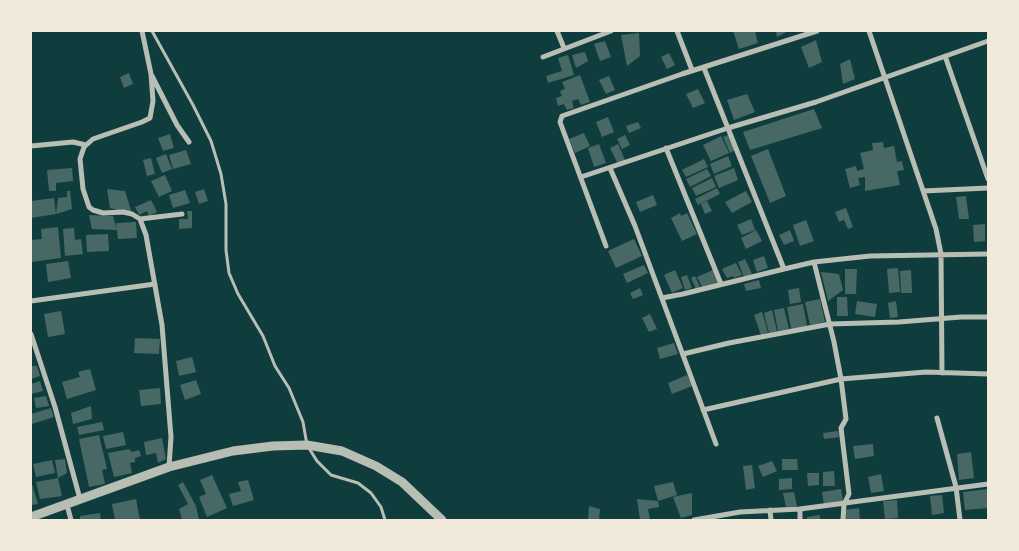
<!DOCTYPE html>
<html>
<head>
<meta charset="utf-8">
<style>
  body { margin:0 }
  #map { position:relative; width:1019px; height:551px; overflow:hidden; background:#0f3d3e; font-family:"Libre Baskerville",serif }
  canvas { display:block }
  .frame { position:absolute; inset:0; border:32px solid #f1e9da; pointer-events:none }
</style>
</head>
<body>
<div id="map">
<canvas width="1019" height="551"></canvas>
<div class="frame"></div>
</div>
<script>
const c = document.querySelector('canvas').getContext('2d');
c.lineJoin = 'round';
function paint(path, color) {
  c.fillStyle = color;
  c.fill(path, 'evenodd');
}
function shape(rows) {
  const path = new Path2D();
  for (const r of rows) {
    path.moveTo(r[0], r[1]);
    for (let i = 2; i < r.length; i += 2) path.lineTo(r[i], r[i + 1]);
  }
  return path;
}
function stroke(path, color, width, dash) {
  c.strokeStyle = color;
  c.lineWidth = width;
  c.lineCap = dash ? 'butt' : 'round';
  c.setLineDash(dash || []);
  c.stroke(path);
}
const building = shape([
  [733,31,755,31,758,43,739,49],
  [776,31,788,31,777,37],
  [639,33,640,56,627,66,621,35],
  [816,40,822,62,809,68,801,47],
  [605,41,611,57,600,61,594,44],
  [585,52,588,61,576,68,572,55],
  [669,53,675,65,667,69,661,57],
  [568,55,574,75,548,83,546,76,562,71,558,58],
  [850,59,855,79,843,84,840,64],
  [129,73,133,84,124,88,120,77],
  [580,75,590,102,581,105,578,99,572,101,574,108,567,110,564,104,558,106,556,98,562,96,560,91,565,89,562,82],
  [609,76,615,90,606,94,599,80],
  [698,89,705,103,693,108,686,94],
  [747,94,755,112,734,120,727,100],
  [814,109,822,128,750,150,743,132],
  [608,117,614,132,602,137,596,122],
  [638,122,641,128,629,133,626,126],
  [584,133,590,146,575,153,569,139],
  [170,134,174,148,163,151,158,138],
  [625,135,630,145,622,149,617,139],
  [728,135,735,150,730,153,723,137],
  [721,136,729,153,711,161,703,145],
  [883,142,884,148,894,146,897,162,902,161,904,170,897,171,900,185,865,191,865,177,858,178,860,185,850,188,845,169,856,166,857,171,864,169,860,153,873,150,872,143],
  [599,144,606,163,594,167,588,148],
  [618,144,625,160,618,164,610,148],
  [768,149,786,196,770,203,751,156],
  [186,150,191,164,173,169,169,155],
  [166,154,172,169,162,173,156,158],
  [728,156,732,166,714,174,710,164],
  [151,158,155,174,147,176,143,160],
  [704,159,708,167,686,177,682,170],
  [72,168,73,181,56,183,56,191,49,191,47,170],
  [734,168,738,180,719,188,714,176],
  [707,169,711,176,690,187,686,179],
  [165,175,172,191,159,197,151,181],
  [712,178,716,187,696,196,692,188],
  [717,188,720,194,698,205,695,199],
  [107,189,125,191,132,214,110,208],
  [204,189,208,201,199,204,195,192],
  [185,190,190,203,173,208,169,195],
  [67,191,70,191,72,209,56,214,58,198,67,197],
  [746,191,752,202,732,213,725,202],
  [653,195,657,205,640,212,636,202],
  [966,196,969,219,959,219,956,197],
  [54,198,56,214,31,218,31,201],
  [151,200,157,212,149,216,147,211,139,215,135,207],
  [707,201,712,211,705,214,701,204],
  [846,208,853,227,848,229,844,220,839,222,835,212],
  [187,211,192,211,192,228,179,229,179,219,188,219],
  [680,213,681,216,687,213,697,234,682,241,671,218],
  [89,215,113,216,117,230,92,229],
  [751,219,755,230,742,235,737,225],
  [806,220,814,241,800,246,793,225],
  [136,222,137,238,118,239,116,223],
  [985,224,985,241,974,242,973,225],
  [58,227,61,258,32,262,31,240,42,239,41,229],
  [74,228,75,240,81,239,83,254,65,256,63,229],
  [756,230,762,241,746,249,741,238],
  [790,230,794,241,784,245,779,235],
  [108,234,109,251,87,252,86,235],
  [634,239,642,256,616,268,608,251],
  [764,256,768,268,757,272,753,260],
  [745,259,752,274,744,277,738,262],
  [68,261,71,278,48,282,46,264],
  [736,263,742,275,734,278,733,276,727,278,722,269],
  [644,265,648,273,627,283,623,274],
  [898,268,900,292,889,293,887,269],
  [845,269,857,269,856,294,845,294],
  [675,270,683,288,672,293,664,275],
  [713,270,718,282,703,289,697,277],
  [911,270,912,293,901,293,900,271],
  [821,272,839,274,843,290,828,301],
  [687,275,692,288,685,290,681,277],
  [695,276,700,287,696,289,691,278],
  [759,280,761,288,746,291,744,284],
  [640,288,643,295,633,299,630,293],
  [799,288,801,302,790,304,788,290],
  [837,297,847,297,848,316,837,316],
  [820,299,825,322,810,325,805,302],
  [857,301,877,304,875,317,855,314],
  [896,301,898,317,890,318,888,303],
  [803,304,807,326,791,329,787,307],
  [784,308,789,329,778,331,774,310],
  [772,310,777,331,769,333,764,313],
  [61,311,65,334,48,337,44,314],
  [762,312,768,332,761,335,754,315],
  [650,314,657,329,649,332,642,318],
  [135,338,160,339,159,354,134,353],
  [674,343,678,354,660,359,657,348],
  [192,357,196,372,179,376,176,361],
  [31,366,37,366,40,376,31,379],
  [90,369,96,390,67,399,62,382,80,377,78,372],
  [687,375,692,386,672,394,668,383],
  [196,380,201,394,185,400,180,385],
  [40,381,43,391,31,394,31,384],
  [160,388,161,404,141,406,139,390],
  [46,396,49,406,36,408,34,398],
  [91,406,92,419,73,424,71,413],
  [51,408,54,417,32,424,31,414],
  [102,422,104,430,79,435,77,427],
  [838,431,839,437,824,439,823,433],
  [123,432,126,445,106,449,103,436],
  [99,435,107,469,102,470,105,484,89,487,79,439],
  [162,438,166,459,158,463,156,453,146,455,144,442],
  [873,444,874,456,855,459,853,446],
  [129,449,132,452,139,450,141,456,135,458,135,462,130,463,132,473,114,477,108,453],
  [971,452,974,478,959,480,957,454],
  [65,459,67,473,58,478,55,460],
  [782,459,797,459,798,470,782,470],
  [52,460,55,473,36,477,33,464],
  [772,461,777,471,763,477,758,466],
  [752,465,755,488,746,490,743,466],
  [834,471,835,486,823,486,823,472],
  [807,473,819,473,819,485,808,486],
  [881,474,884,491,871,493,868,477],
  [212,475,227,508,207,517,199,497,206,494,200,480],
  [58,478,62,496,40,499,36,482],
  [792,478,792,489,779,490,779,479],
  [248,480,254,500,233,506,229,494,241,491,238,482],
  [31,481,38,504,31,505],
  [183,482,196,506,199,520,182,520,179,509,188,504,178,485],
  [673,482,677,495,658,501,654,486],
  [841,489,843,501,824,504,822,492],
  [988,489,988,508,965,510,963,492],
  [794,492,797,506,786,507,783,493],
  [692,493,692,515,681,518,673,497],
  [942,495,944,513,932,515,930,496],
  [136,499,140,520,115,520,112,504],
  [637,499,658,501,659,507,648,509,650,519,640,520],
  [897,500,898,518,885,519,883,501],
  [589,506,600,509,599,520,588,520],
  [859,508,860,520,846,520,845,510],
  [100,513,101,520,80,520,80,516],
  [820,515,820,520,807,520,807,517]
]);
const service = shape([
  [152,31,193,105,211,141,221,174,226,204,226,250,229,273,238,294,263,336,275,366,289,388,303,422,307,445,317,461,331,475,358,483,371,493,381,507,385,520]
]);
const minor = shape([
  [142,31,151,74,153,101,150,118,142,122,93,139,84,147,80,159,83,189,89,207,93,210,103,213,123,212,132,214,140,219,146,235,162,325,171,437,169,467],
  [557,31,564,48],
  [677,31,692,70],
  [869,31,936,229,941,254,942,373],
  [945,56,988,179],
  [543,57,611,31],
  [704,68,784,269,814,262,870,256,988,254],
  [152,76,177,125,189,142],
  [31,146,73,142,86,145],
  [666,148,721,284],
  [610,168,635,226,716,444],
  [581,177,728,128,816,102,988,41],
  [923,191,988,188],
  [140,219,182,214],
  [606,246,560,122,562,116,682,74,817,31],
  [814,262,834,342,841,379,846,419,841,428,849,494,844,504,843,520],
  [662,298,683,294,784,269],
  [31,301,155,284],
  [31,334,55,407,80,499],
  [683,354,729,343,830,324,899,322,961,317,988,317],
  [703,410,841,379,926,372,988,374],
  [937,418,956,487,960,520],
  [67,505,71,520],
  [800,509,988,484],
  [770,510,771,520],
  [694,520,740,512,800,509,800,520]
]);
const tertiary = shape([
  [31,517,169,467,233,451,273,446,307,445,342,451,376,466,402,482,442,520]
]);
paint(building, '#486865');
stroke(service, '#b8beb3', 3);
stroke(minor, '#b8beb3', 5);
stroke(tertiary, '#b8beb3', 9);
</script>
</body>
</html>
